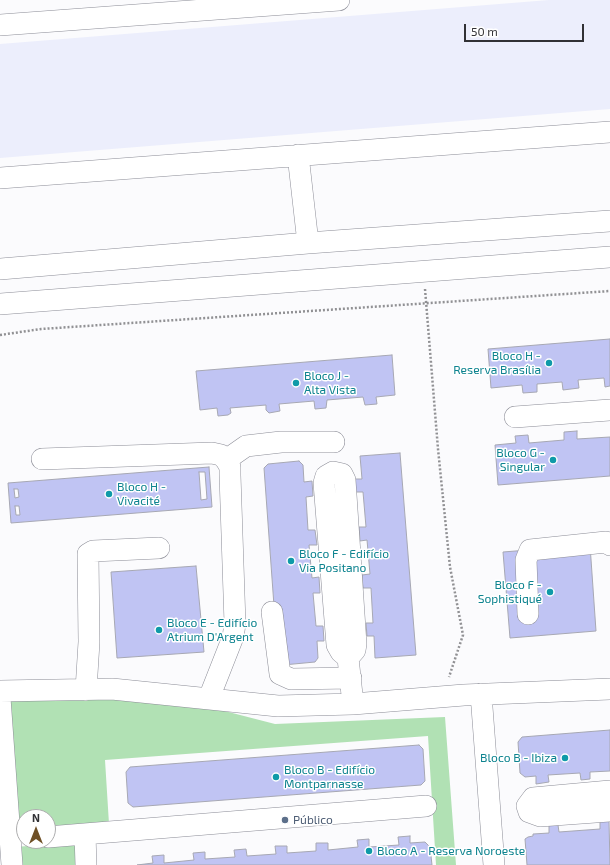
<!DOCTYPE html>
<html>
<head>
<meta charset="utf-8">
<style>
  body { margin:0 }
  #map { position:relative; width:610px; height:865px; overflow:hidden; background:#fbfbfd; font-family:"Exo 2",sans-serif }
  canvas { display:block }
  .north { position:absolute; left:16px; top:809px; width:40px; height:40px; box-sizing:border-box; background:#fff; border:1px solid #adadae; border-radius:50%; rotate:0deg; font-size:11px; font-weight:700; line-height:16px; text-align:center; color:#313135 }
  .north::after { content:''; display:block; margin:auto; width:14px; height:18px; background:#6f5026; clip-path:polygon(50% 0,100% 100%,50% 72%,0 100%) }
  .scale { position:absolute; left:464px; top:24px; width:120px; height:18px; box-sizing:border-box; border:2px solid #313135; border-top:0; padding-left:5px; font-size:12px; line-height:14px; white-space:nowrap; color:#313135; -webkit-text-stroke:3px #fff; paint-order:stroke }
</style>
</head>
<body>
<div id="map">
<canvas width="610" height="865"></canvas>
<div class="north">N</div>
<div class="scale">50 m</div>
</div>
<script>
const c = document.querySelector('canvas').getContext('2d');
c.lineJoin = 'round';
function paint(path, color) {
  c.fillStyle = color;
  c.fill(path, 'evenodd');
}
function shape(rows) {
  const path = new Path2D();
  for (const r of rows) {
    path.moveTo(r[0], r[1]);
    for (let i = 2; i < r.length; i += 2) path.lineTo(r[i], r[i + 1]);
  }
  return path;
}
function stroke(path, color, width, dash) {
  c.strokeStyle = color;
  c.lineWidth = width;
  c.lineCap = dash ? 'butt' : 'round';
  c.setLineDash(dash || []);
  c.stroke(path);
}
function drawText(font, color, halo, rows, align = 'center') {
  c.font = font + ' "Exo 2",sans-serif';
  c.lineWidth = 3;
  c.setLineDash([]);
  c.textBaseline = 'middle';
  c.strokeStyle = halo;
  c.fillStyle = color;
  for (const [text, x, y, turn = 0] of rows) {
    c.save();
    c.translate(x, y);
    c.rotate((+turn || 0) * Math.PI / 180);
    c.textAlign = isNaN(turn) ? turn : align;
    if (halo) c.strokeText(text, 0, 0);
    c.fillText(text, 0, 0);
    c.restore();
  }
}
const built = shape([
  [549,0,610,0,610,109,0,158,0,44]
]);
const green = shape([
  [111,686,209,707,275,724,445,717,456,865,436,865,428,736,105,760,109,824,48,828,48,817,24,817,24,830,15,831,7,693],
  [78,842,80,865,16,865,15,847]
]);
const building = shape([
  [610,339,610,386,605,387,604,378,578,380,579,388,563,390,562,382,537,384,537,392,523,393,522,385,491,388,488,349,610,339],
  [392,355,395,395,376,397,377,404,365,405,363,397,327,400,326,408,315,409,314,401,279,404,280,411,269,413,266,410,266,405,230,408,231,413,228,415,218,416,217,408,200,410,196,371,392,355],
  [577,431,577,439,610,437,610,476,498,485,495,445,516,443,515,436,528,435,529,443,564,440,564,432,577,431],
  [400,453,416,655,375,658,374,636,367,636,366,623,373,623,371,588,363,588,362,575,370,574,367,540,360,541,359,527,366,527,363,492,355,492,354,479,362,479,360,456,400,453],
  [299,461,303,465,304,482,312,481,313,496,306,497,308,530,315,530,317,545,309,545,312,578,319,577,320,593,313,593,316,626,323,626,324,641,317,641,318,658,315,662,283,665,278,661,264,468,268,464,299,461],
  [209,467,212,507,11,523,8,483,209,467],
  [199,472,205,472,207,499,201,500,199,472],
  [14,489,18,489,19,497,15,498,14,489],
  [15,506,19,506,20,515,16,515,15,506],
  [590,545,596,631,510,638,503,552,590,545],
  [196,566,204,652,117,658,111,572,196,566],
  [610,730,610,771,590,772,590,779,581,780,580,773,548,775,549,782,536,784,536,776,525,777,520,773,518,742,522,737,610,730],
  [419,745,423,749,425,781,421,785,133,807,128,803,126,772,130,767,419,745],
  [600,821,609,821,610,865,527,865,525,839,528,837,533,836,533,834,549,833,549,825,558,825,559,832,600,829,600,821],
  [410,836,410,843,425,842,430,847,432,865,137,865,153,863,152,856,164,855,164,863,194,860,193,853,205,852,205,859,235,857,234,850,246,849,247,856,276,854,275,846,287,846,287,853,316,851,316,843,328,843,328,850,358,847,357,840,369,839,369,847,399,845,398,837,410,836]
]);
const path = shape([
  [425,289,438,449,450,567,463,635,449,677],
  [0,335,41,329,610,291]
]);
const minor = shape([
  [0,25,339,0],
  [298,155,308,243],
  [0,178,610,132],
  [0,269,308,243,610,221],
  [0,304,610,257],
  [515,417,610,410],
  [42,459,212,453,221,455,226,460,230,467,230,475,235,624,233,637,209,698],
  [226,460,246,446,281,442,334,442],
  [272,612,280,674,291,679,351,678],
  [528,614,526,560,530,550,606,542,610,545],
  [348,658,355,650,356,644,345,480,342,474,333,472,326,476,324,483,337,645,341,652,348,658,353,704],
  [86,690,89,642,88,554,93,551,159,548],
  [0,691,112,689,278,706,353,704,464,695,610,689],
  [481,694,494,865],
  [0,698,12,865],
  [610,791,533,798,527,806,529,812,540,816,610,811],
  [85,834,86,865],
  [48,837,426,806]
]);
const markers = [
  [549,363,4,"#0f9aa8"],
  [296,383,4,"#0f9aa8"],
  [553,460,4,"#0f9aa8"],
  [109,494,4,"#0f9aa8"],
  [291,561,4,"#0f9aa8"],
  [550,592,4,"#0f9aa8"],
  [159,630,4,"#0f9aa8"],
  [565,758,4,"#0f9aa8"],
  [276,777,4,"#0f9aa8"],
  [285,820,4,"#5c6f8a"],
  [369,851,4,"#0f9aa8"]
];
const cultureNames = [
  ["Bloco H -",541,356,"right"],
  ["Reserva Brasília",541,370,"right"],
  ["Bloco J -",304,376],
  ["Alta Vista",304,390],
  ["Bloco G -",545,453,"right"],
  ["Singular",545,467,"right"],
  ["Bloco H -",117,487],
  ["Vivacité",117,501],
  ["Bloco F - Edifício",299,554],
  ["Via Positano",299,568],
  ["Bloco F -",542,585,"right"],
  ["Sophistiqué",542,599,"right"],
  ["Bloco E - Edifício",167,623],
  ["Atrium D'Argent",167,637],
  ["Bloco B - Ibiza",557,758,"right"],
  ["Bloco B - Edifício",284,770],
  ["Montparnasse",284,784],
  ["Bloco A - Reserva Noroeste",377,851]
];
const serviceNames = [
  ["Público",293,820]
];
paint(built, '#eceefc');
paint(green, '#b1e1b4');
paint(building, '#c0c4f3');
stroke(building, '#a7a8b3', 1);
stroke(minor, '#8c8d97', 22);
stroke(path, '#919194', 2.5, [2, 2]);
stroke(minor, '#fff', 21);
for (const [x, y, r, color] of markers) {
  const dot = new Path2D();
  dot.arc(x, y, r, 0, 2 * Math.PI);
  c.fillStyle = color;
  c.fill(dot);
  stroke(dot, '#fff', 1.5);
}
drawText('12px', '#0d838f', '#fff', cultureNames, 'left');
drawText('12px', '#4e5e75', '#fff', serviceNames, 'left');
</script>
</body>
</html>
